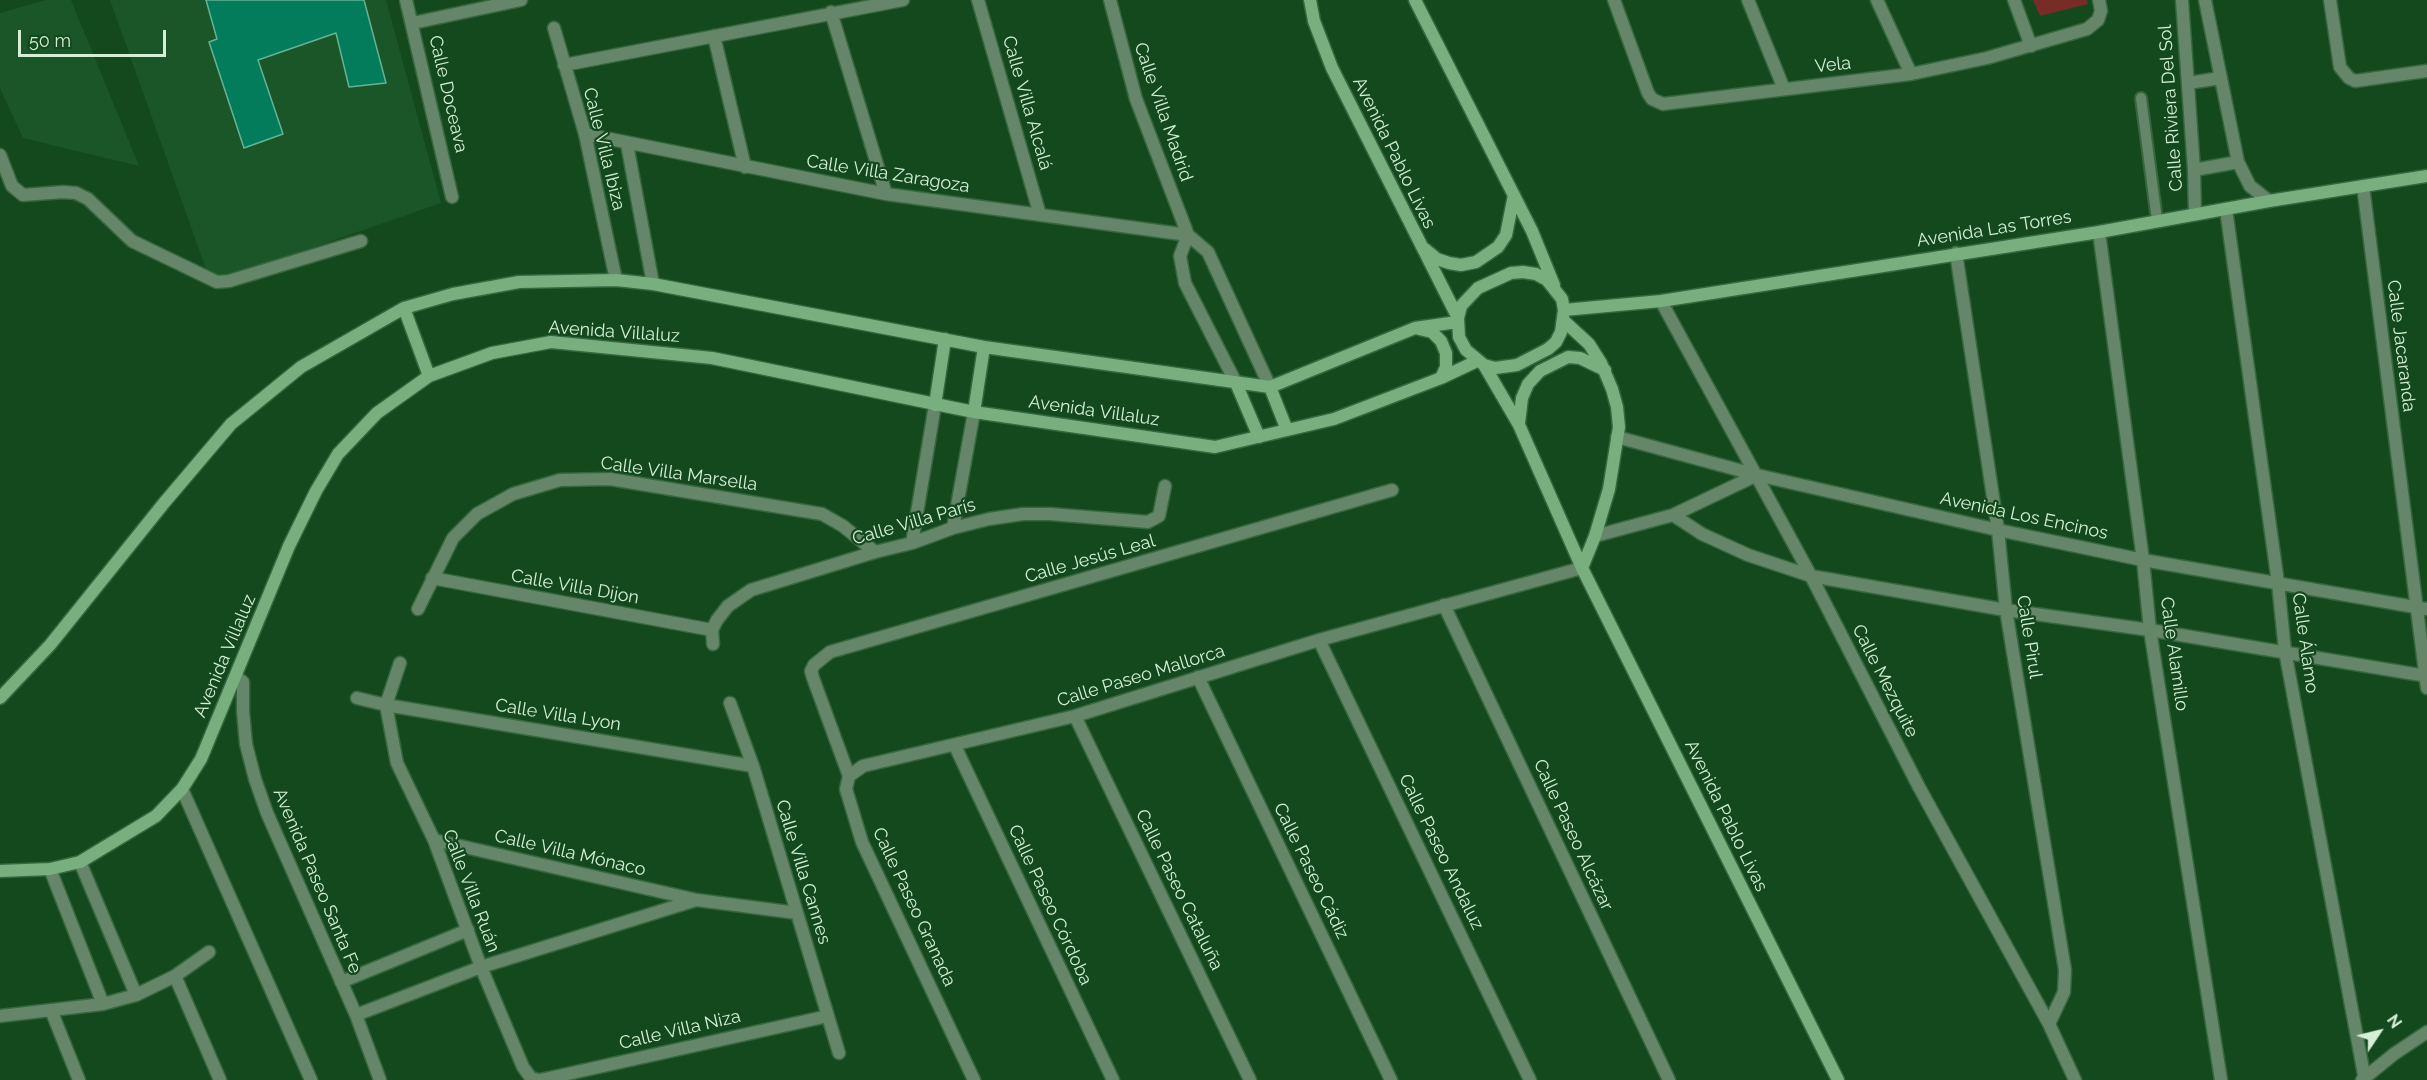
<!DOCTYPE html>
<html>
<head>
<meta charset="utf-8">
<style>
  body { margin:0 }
  #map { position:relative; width:2427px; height:1080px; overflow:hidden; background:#14491e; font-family:Raleway,sans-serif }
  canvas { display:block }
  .north { position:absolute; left:2349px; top:1002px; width:60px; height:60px; -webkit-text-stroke:4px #14491e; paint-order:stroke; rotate:55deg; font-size:16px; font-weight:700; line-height:24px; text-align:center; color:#d3efd5 }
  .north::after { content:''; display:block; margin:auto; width:21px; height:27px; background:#d3efd5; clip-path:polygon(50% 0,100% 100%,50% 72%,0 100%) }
  .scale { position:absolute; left:18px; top:30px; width:148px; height:27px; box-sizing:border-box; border:3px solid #d3efd5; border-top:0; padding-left:8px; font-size:18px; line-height:21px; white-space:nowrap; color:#d3efd5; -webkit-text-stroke:4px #14491e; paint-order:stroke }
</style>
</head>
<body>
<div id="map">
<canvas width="2427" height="1080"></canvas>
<div class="north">N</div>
<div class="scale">50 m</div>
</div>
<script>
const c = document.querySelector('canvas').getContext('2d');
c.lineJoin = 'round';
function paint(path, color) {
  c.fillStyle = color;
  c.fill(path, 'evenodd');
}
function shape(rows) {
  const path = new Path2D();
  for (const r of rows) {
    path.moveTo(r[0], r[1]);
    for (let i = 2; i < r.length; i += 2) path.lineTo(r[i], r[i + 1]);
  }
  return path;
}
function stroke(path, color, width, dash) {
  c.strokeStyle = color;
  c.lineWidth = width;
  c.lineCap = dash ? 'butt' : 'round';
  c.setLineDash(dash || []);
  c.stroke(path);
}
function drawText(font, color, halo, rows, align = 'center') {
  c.font = font + ' Raleway,sans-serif';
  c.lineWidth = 4.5;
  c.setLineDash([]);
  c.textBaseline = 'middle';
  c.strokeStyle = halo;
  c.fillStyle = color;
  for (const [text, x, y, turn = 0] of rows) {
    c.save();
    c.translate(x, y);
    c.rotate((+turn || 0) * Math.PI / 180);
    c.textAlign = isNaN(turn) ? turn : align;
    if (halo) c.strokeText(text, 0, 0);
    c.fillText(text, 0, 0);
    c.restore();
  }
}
const built = shape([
  [46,0,71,0,139,166,23,138,0,88,0,13],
  [110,0,386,0,441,203,211,283]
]);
const green = shape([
  [2033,0,2087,0,2088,4,2040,16]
]);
const building = shape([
  [206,0,364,0,386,83,349,87,336,33,258,60,283,134,244,148,209,42,217,39,206,0]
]);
const lane = shape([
  [2141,98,2157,220]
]);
const street = shape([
  [406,0,452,197],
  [978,0,1040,215],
  [1110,0,1136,99,1188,235,1208,252,1270,387],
  [1614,0,1648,93,1652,99,1663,104,1911,74,1987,58,2087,29,2098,20,2101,11,2099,0],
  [1748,0,1784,89],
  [1877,0,1911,74],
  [2014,0,2031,46],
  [2182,0,2194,170,2195,214],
  [2205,0,2238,162,2250,186,2269,201],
  [2330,0,2340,67,2349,78,2355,81,2427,71],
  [831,12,886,194],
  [413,23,521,0],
  [554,28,585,134,616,280],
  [714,36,745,167],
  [564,65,903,0],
  [2188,83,2221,78],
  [585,134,886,194,1188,235],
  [627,144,653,284],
  [0,155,12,186,23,195,63,192,76,193,88,199,132,241,217,282,229,281,361,241],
  [2194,170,2238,162],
  [2363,186,2427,688],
  [2226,209,2278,583,2285,651,2365,1080],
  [2099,232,2143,560,2150,630,2221,1080],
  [1188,235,1180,256,1185,283,1236,383],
  [1956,253,1998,530,2006,610,2065,970,2064,992,2049,1024],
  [1661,301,1811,576,1919,787,2049,1024,2075,1080],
  [1617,437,1757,475,1998,530,2143,560,2427,609],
  [1673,515,1702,534,1748,555,1811,576,2006,610,2150,630,2427,676],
  [953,528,974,412],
  [1595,536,1673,515,1757,475],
  [912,543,935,405],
  [432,578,712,630],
  [1444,605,1669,1080],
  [418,609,453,538,477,514,513,494,560,480,610,479,822,514,843,526,875,552],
  [1319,640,1530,1080],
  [713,644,712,630,717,620,728,606,751,590,875,552,912,543,953,528,989,519,1023,514,1050,514,1148,522,1159,516,1165,486],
  [400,663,386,705,397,763,434,840,481,967,523,1067,531,1078,538,1080],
  [236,677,243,682,243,711,246,744,255,779,267,813,356,1015,380,1080],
  [1198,677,1391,1080],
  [357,698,386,705,753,766],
  [730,703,753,766,839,1053],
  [1075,716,1250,1080],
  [955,746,1113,1080],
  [849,776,863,766,1075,716,1319,640,1582,568],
  [182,789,311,1080],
  [434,840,697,900,797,913],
  [80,862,136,995],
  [50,869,103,1004],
  [175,976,220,1080],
  [341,982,468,930],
  [51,1010,79,1080],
  [356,1015,481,967,696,900],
  [0,1016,103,1004,136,995,175,976,209,952],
  [540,1080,828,1016],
  [974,1080,862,842,846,789,849,776,813,678,811,671,814,665,830,652,1392,490],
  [2362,1080,2394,1054,2427,1032]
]);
const secondary = shape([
  [1310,0,1314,21,1332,68,1458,318,1459,337,1466,350,1484,365,1495,368,1517,365,1548,349,1556,342,1561,332,1564,310,1562,299,1547,280,1536,274,1523,272,1511,273,1478,288,1461,306,1458,318],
  [1415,0,1532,231,1554,285],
  [1425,249,1437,259,1449,263,1461,265,1476,262,1498,247,1506,235,1514,195],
  [404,308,429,376],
  [1564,310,1661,301,2099,232,2269,201,2427,176],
  [1564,321,1589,344,1601,363,1612,389,1617,407,1619,427,1609,489,1595,536,1582,568],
  [1419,329,1432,332,1441,341,1446,353,1446,367,1441,378],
  [1484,365,1519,425,1582,568,1838,1080],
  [1236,383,1259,437],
  [1270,387,1287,430],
  [935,405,945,339],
  [974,412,984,347],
  [1519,423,1522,398,1528,384,1540,371,1568,357,1580,358,1605,370],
  [0,698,50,645,164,503,231,424,301,367,404,308,453,294,519,282,616,280,653,284,984,347,1270,387,1415,328,1457,322],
  [0,871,50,869,80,862,156,816,182,789,201,759,289,546,316,491,338,454,377,413,429,376,492,353,551,342,712,358,974,412,1215,447,1334,419,1441,378,1477,361]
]);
const streetNames = [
  ["Vela",1833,65,-6],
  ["Calle Doceava",448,94,77],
  ["Calle Villa Alcalá",1027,103,74],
  ["Calle Riviera Del Sol",2171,108,-94],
  ["Calle Villa Madrid",1163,112,71],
  ["Calle Villa Ibiza",604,149,76],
  ["Avenida Pablo Livas",1394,153,64],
  ["Calle Villa Zaragoza",888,174,9],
  ["Avenida Las Torres",1994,229,-9],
  ["Avenida Villaluz",614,332,4],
  ["Calle Jacaranda",2401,346,83],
  ["Avenida Villaluz",1094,411,8],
  ["Calle Villa Marsella",679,474,8],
  ["Avenida Los Encinos",2024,516,12],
  ["Calle Villa París",914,522,-16],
  ["Calle Jesús Leal",1090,559,-16],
  ["Calle Villa Dijon",575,587,10],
  ["Calle Pirul",2029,637,81],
  ["Calle Álamo",2305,643,82],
  ["Calle Alamillo",2174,654,82],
  ["Avenida Villaluz",225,656,-67],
  ["Calle Paseo Mallorca",1141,676,-17],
  ["Calle Mezquite",1885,681,63],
  ["Calle Villa Lyon",558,715,9],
  ["Avenida Pablo Livas",1726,816,64],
  ["Calle Paseo Alcázar",1573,835,65],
  ["Calle Paseo Andaluz",1441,852,64],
  ["Calle Villa Mónaco",570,853,13],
  ["Calle Paseo Cádiz",1311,871,64],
  ["Calle Villa Cannes",803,872,73],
  ["Avenida Paseo Santa Fe",317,881,67],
  ["Calle Paseo Cataluña",1179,890,64],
  ["Calle Villa Ruán",471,891,69],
  ["Calle Paseo Córdoba",1050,905,65],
  ["Calle Paseo Granada",914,907,65],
  ["Calle Villa Niza",680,1030,-13]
];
paint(built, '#1a5627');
paint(green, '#782c27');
paint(building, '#037c5c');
stroke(building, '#65b395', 1.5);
stroke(lane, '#36673f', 14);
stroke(street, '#36673f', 15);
stroke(secondary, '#36673f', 15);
stroke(lane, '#658668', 10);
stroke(street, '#658668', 12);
stroke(secondary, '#79af7f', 12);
drawText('18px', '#d3efd5', '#14491e', streetNames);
</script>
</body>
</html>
